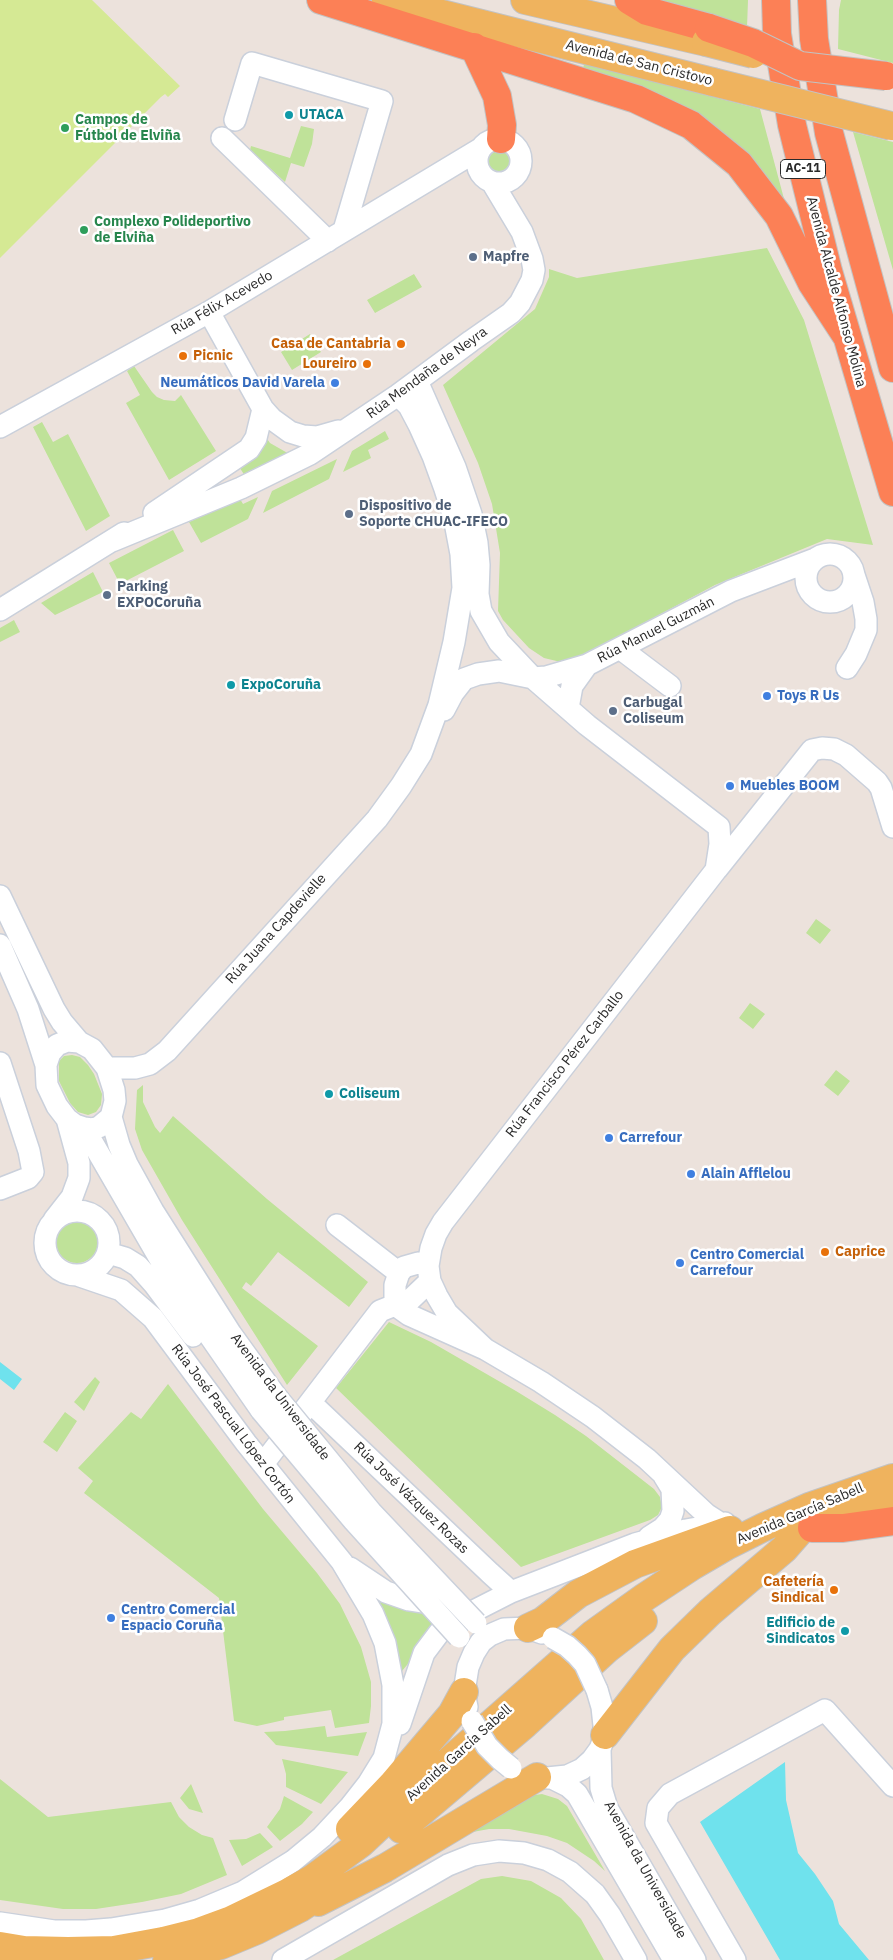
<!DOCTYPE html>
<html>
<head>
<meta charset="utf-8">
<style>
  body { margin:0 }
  canvas { display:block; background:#ece2dc }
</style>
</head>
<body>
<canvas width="893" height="1960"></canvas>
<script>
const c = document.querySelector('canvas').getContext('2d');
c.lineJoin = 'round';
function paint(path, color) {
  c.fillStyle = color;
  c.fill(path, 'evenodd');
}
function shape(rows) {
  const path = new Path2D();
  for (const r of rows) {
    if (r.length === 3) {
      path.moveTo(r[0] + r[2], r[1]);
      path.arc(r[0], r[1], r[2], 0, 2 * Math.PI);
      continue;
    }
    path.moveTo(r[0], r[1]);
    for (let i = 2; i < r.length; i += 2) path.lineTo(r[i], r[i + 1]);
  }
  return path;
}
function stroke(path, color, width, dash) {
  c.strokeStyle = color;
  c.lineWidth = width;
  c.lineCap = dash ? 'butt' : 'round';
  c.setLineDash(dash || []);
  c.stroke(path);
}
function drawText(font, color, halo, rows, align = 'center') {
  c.font = font + ' "IBM Plex Sans",sans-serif';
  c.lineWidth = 5;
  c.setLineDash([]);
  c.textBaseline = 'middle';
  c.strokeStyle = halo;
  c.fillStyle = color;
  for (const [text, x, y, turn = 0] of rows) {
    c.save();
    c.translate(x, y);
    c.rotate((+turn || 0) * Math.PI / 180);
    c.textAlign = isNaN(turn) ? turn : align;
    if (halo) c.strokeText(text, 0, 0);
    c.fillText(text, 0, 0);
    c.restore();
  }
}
const green = shape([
  [645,0,748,0,747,28],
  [841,0,893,0,893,63,838,49,839,10],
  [584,64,760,109,787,210,745,158,583,69],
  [301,126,314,129,312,144,304,167,291,163,285,182,250,150,251,146,290,158],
  [853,132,893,142,893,270],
  [499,161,13],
  [767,248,804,320,873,545,827,539,715,585,597,648,565,663,544,658,529,648,503,620,498,611,500,553,492,504,478,463,443,385,535,309,549,277,549,269,577,278],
  [414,274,422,287,375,313,367,300],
  [310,334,321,352,292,370,281,352],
  [134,366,152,392,157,397,164,400,175,401,181,395,216,451,169,480,126,403,140,395,127,371],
  [42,422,53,442,68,434,110,516,86,531,33,427],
  [385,431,389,439,368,450,371,458,343,472,352,451],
  [265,436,270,443,291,455,245,476,238,465],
  [337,459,329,479,263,513,272,491],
  [258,497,248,519,201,543,189,522,240,499,243,504],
  [173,530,184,551,120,584,109,563],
  [93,572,103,592,55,615,41,603],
  [14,620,20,632,0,642,0,628],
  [816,919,831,930,820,944,806,933],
  [750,1003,765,1014,753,1029,739,1018],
  [72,1055,80,1057,88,1065,94,1074,102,1094,101,1105,96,1112,88,1115,78,1112,70,1103,59,1081,59,1061,64,1056],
  [836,1070,850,1081,838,1096,824,1085],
  [143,1085,143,1102,155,1127,160,1133,173,1116,267,1199,368,1282,349,1307,278,1252,251,1286,246,1282,242,1288,318,1346,287,1385,182,1220,142,1150,135,1129,137,1090],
  [77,1242,21],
  [389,1322,431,1342,516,1391,555,1415,586,1436,654,1489,660,1497,662,1507,658,1515,650,1520,521,1567,336,1388],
  [95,1377,100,1382,84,1411,74,1402],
  [168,1384,263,1509,317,1573,340,1604,361,1647,371,1682,371,1706,369,1723,335,1728,331,1710,284,1717,284,1720,257,1726,234,1721,219,1598,84,1493,93,1481,78,1468,131,1412,141,1419],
  [65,1412,77,1421,57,1452,43,1442],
  [368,1589,451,1612,402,1671,400,1669],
  [325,1726,327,1737,367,1732,358,1756,276,1745,264,1732,285,1731],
  [282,1759,348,1772,321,1804,286,1787,286,1774],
  [0,1779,48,1817,171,1802,179,1817,189,1827,202,1835,213,1838,227,1875,181,1894,142,1902,96,1909,63,1909,0,1900],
  [191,1784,203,1813,189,1809,180,1798],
  [542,1794,558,1799,567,1806,605,1871,594,1861,567,1843,547,1836,509,1829,489,1829,462,1834,528,1796],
  [284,1796,313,1812,302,1824,280,1841,267,1827,280,1809],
  [260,1833,273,1847,242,1866,229,1840,246,1839],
  [502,1876,531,1881,561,1898,581,1919,604,1960,333,1960,481,1879]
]);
const pitch = shape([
  [0,0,92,0,180,86,168,97,165,94,161,97,0,258]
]);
const water = shape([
  [0,1362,22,1379,14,1390,0,1379],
  [785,1762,786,1800,798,1853,815,1874,833,1901,839,1924,869,1960,780,1960,700,1822]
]);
const minor = shape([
  [235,120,252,63,382,101,344,230],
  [222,138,328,241],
  [499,161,22],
  [209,312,263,409,272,419,290,432,303,436,317,437,338,431],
  [417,381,455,467,471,514,477,543,479,565,478,594,481,611,499,642,533,678,587,725,719,827,720,844,716,870,443,1222,436,1234,431,1248,428,1266,430,1281,437,1296,447,1313,485,1349],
  [0,427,209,312,480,149],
  [154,513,249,449,256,438,263,409],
  [112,541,241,488,310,454,398,395,471,341,511,313,520,303,532,280,534,270,532,259,522,232,492,182],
  [830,578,24],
  [0,610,124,533],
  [621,649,670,686],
  [847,668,856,654,866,630,866,619,863,602,854,575],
  [568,708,572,686,587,665,731,591,815,559],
  [444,710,453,693,464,679,478,674,499,671,533,678,546,677,587,665],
  [717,869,812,750,822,748,834,749,846,755,877,782,881,788,893,827],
  [0,896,54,1009,62,1022,79,1042],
  [0,945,28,1009,46,1065],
  [0,1063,29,1151,33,1172,28,1178,0,1189],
  [107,1068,135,1068,150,1064,167,1051,377,819,401,786,421,754,439,705,454,642,463,588,461,554,454,517,445,489,433,456,419,425,409,406,398,395],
  [111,1117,119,1145,127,1164,153,1211,231,1334,275,1395],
  [84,1128,164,1266,200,1322,261,1410],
  [77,1243,32],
  [54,1220,72,1197,79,1178,79,1163,67,1119,57,1106,47,1085,46,1065,50,1053,57,1045,67,1041,79,1042,92,1049,107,1068,114,1090,115,1101,111,1117,99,1127,92,1129,84,1128,75,1125,67,1119],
  [337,1225,399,1273],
  [108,1253,125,1258,138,1266,154,1284,193,1336],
  [428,1266,418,1263,404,1267,399,1273,395,1285,395,1305,409,1301,430,1281],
  [311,1403,490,1573,511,1592],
  [263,1464,380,1311,395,1305,409,1315,485,1349,541,1382,593,1417,647,1459,706,1514,720,1523],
  [649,1537,663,1528,670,1520,673,1511,672,1489,664,1476],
  [350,1568,386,1592,409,1600,441,1605],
  [467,1707,464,1692,468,1667,474,1653,481,1642,490,1635,504,1629,528,1628,542,1633],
  [400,1724,424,1653,439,1633,458,1619,511,1592,635,1544,686,1530,725,1523],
  [600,1749,601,1788,607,1808,695,1960],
  [547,1778,567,1776,582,1769,592,1760,600,1749,605,1735,602,1707,597,1690],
  [552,1778,568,1786,577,1794,674,1960],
  [0,1923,54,1931,86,1931,111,1929,165,1920,200,1910,243,1892,293,1861,322,1837,350,1807,368,1784,384,1758,393,1724,393,1685,385,1643,373,1614,342,1562,246,1443,153,1318,121,1290,77,1275],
  [283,1960,448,1865,473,1855,499,1851,524,1853,548,1860,570,1872,595,1894,610,1915,636,1960],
  [735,1960,656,1823,658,1808,670,1794,825,1710,893,1786]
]);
const major = shape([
  [386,0,713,82],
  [525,0,706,42],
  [816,1526,893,1499],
  [528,1628,543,1621,578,1594,635,1564,730,1530],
  [605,1735,672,1649,710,1612,784,1549,798,1533],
  [350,1829,392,1785,452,1714,464,1692],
  [401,1829,525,1724,607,1649,643,1621],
  [318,1902,385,1868,537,1777],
  [0,1946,24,1950,68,1951,114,1950,163,1941,199,1932,229,1921,289,1892,312,1879,360,1844,449,1761,592,1635,645,1597,692,1566,728,1545,764,1527,809,1507,893,1478],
  [167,1960,221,1945,257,1930,300,1908,332,1887]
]);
const highway = shape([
  [321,0,636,99,691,125,739,164,779,216,812,283,846,335],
  [629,0,647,11,709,28],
  [776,0,777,34,792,125,828,271,893,492],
  [812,0,814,39,829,133,893,368],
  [474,47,497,96,502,125,501,139],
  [812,1528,843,1528,893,1521]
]);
const minorBridge = shape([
  [275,1395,371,1512,476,1623],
  [261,1410,354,1521,459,1637],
  [553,1638,567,1646,577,1655,585,1664,597,1690],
  [472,1721,487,1746,500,1759,511,1768]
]);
const majorBridge = shape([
  [706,42,753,54],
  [713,82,891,126]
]);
const highwayBridge = shape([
  [709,28,753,43,800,66,886,76]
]);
const markers = [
  [289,115,5,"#0f9aa8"],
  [65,128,5,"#2e9e5b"],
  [84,230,5,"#2e9e5b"],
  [473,257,5,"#5c6f8a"],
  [401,344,5,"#e8710a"],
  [183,356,5,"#e8710a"],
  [367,364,5,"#e8710a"],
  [335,383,5,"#3f7fe0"],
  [349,514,5,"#5c6f8a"],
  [107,595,5,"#5c6f8a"],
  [231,685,5,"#0f9aa8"],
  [767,696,5,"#3f7fe0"],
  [613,711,5,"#5c6f8a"],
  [730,786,5,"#3f7fe0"],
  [329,1094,5,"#0f9aa8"],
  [609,1138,5,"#3f7fe0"],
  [691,1174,5,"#3f7fe0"],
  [825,1252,5,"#e8710a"],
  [680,1263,5,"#3f7fe0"],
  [834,1590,5,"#e8710a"],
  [111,1618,5,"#3f7fe0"],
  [845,1631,5,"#0f9aa8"]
];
const shields = [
  [803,169,45]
];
const shieldNames = [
  ["AC-11",803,169]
];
const streetNames = [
  ["Avenida de San Cristovo",639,63,14],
  ["Avenida Alcalde Alfonso Molina",836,292,75],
  ["Rúa Félix Acevedo",222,303,-30],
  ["Rúa Mendaña de Neyra",427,373,-36],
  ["Rúa Manuel Guzmán",656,630,-27],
  ["Rúa Juana Capdevielle",276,929,-48],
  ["Rúa Francisco Pérez Carballo",565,1064,-52],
  ["Avenida da Universidade",280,1397,53],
  ["Rúa José Pascual López Cortón",233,1424,53],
  ["Rúa José Vázquez Rozas",411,1498,44],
  ["Avenida García Sabell",800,1514,-23],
  ["Avenida García Sabell",459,1753,-42],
  ["Avenida da Universidade",645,1870,61]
];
const cultureNames = [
  ["UTACA",299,115],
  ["ExpoCoruña",241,685],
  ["Coliseum",339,1094],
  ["Edificio de",835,1623,"right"],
  ["Sindicatos",835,1639,"right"]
];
const leisureNames = [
  ["Campos de",75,120],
  ["Fútbol de Elviña",75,136],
  ["Complexo Polideportivo",94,222],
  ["de Elviña",94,238]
];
const serviceNames = [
  ["Mapfre",483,257],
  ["Dispositivo de",359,506],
  ["Soporte CHUAC-IFECO",359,522],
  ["Parking",117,587],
  ["EXPOCoruña",117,603],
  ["Carbugal",623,703],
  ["Coliseum",623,719]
];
const foodNames = [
  ["Casa de Cantabria",391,344],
  ["Picnic",193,356,"left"],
  ["Loureiro",357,364],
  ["Caprice",835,1252,"left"],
  ["Cafetería",824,1582],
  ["Sindical",824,1598]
];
const shopNames = [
  ["Neumáticos David Varela",325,383,"right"],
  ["Toys R Us",777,696],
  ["Muebles BOOM",740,786],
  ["Carrefour",619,1138],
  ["Alain Afflelou",701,1174],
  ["Centro Comercial",690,1255],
  ["Carrefour",690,1271],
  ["Centro Comercial",121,1610],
  ["Espacio Coruña",121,1626]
];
paint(green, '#bfe299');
paint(pitch, '#d5e994');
paint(water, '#6fe2ed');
stroke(minor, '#cad0db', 24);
stroke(major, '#c3c3c3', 30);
stroke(highway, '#c3c3c3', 30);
stroke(minor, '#fff', 21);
stroke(major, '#efb35e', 28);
stroke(highway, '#fc8056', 28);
stroke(minorBridge, '#cad0db', 24, []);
stroke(majorBridge, '#c3c3c3', 30, []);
stroke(highwayBridge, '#c3c3c3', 30, []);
stroke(minorBridge, '#fff', 21);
stroke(majorBridge, '#efb35e', 28);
stroke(highwayBridge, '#fc8056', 28);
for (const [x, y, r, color] of markers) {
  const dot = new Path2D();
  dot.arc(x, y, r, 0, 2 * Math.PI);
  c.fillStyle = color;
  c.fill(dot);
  stroke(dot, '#fff', 2);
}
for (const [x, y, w] of shields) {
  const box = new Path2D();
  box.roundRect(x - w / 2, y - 9.5, w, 19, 4);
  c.fillStyle = '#fff';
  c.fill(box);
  stroke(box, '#2a2a2a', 1);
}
drawText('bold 12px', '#2a2a2a', null, shieldNames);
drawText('14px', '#2a2a2a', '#fff', streetNames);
drawText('bold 14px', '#0d838f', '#fff', cultureNames, 'left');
drawText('bold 14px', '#27864d', '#fff', leisureNames, 'left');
drawText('bold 14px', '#4e5e75', '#fff', serviceNames, 'left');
drawText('bold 14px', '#c56008', '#fff', foodNames, 'right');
drawText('bold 14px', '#366cbe', '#fff', shopNames, 'left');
</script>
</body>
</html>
